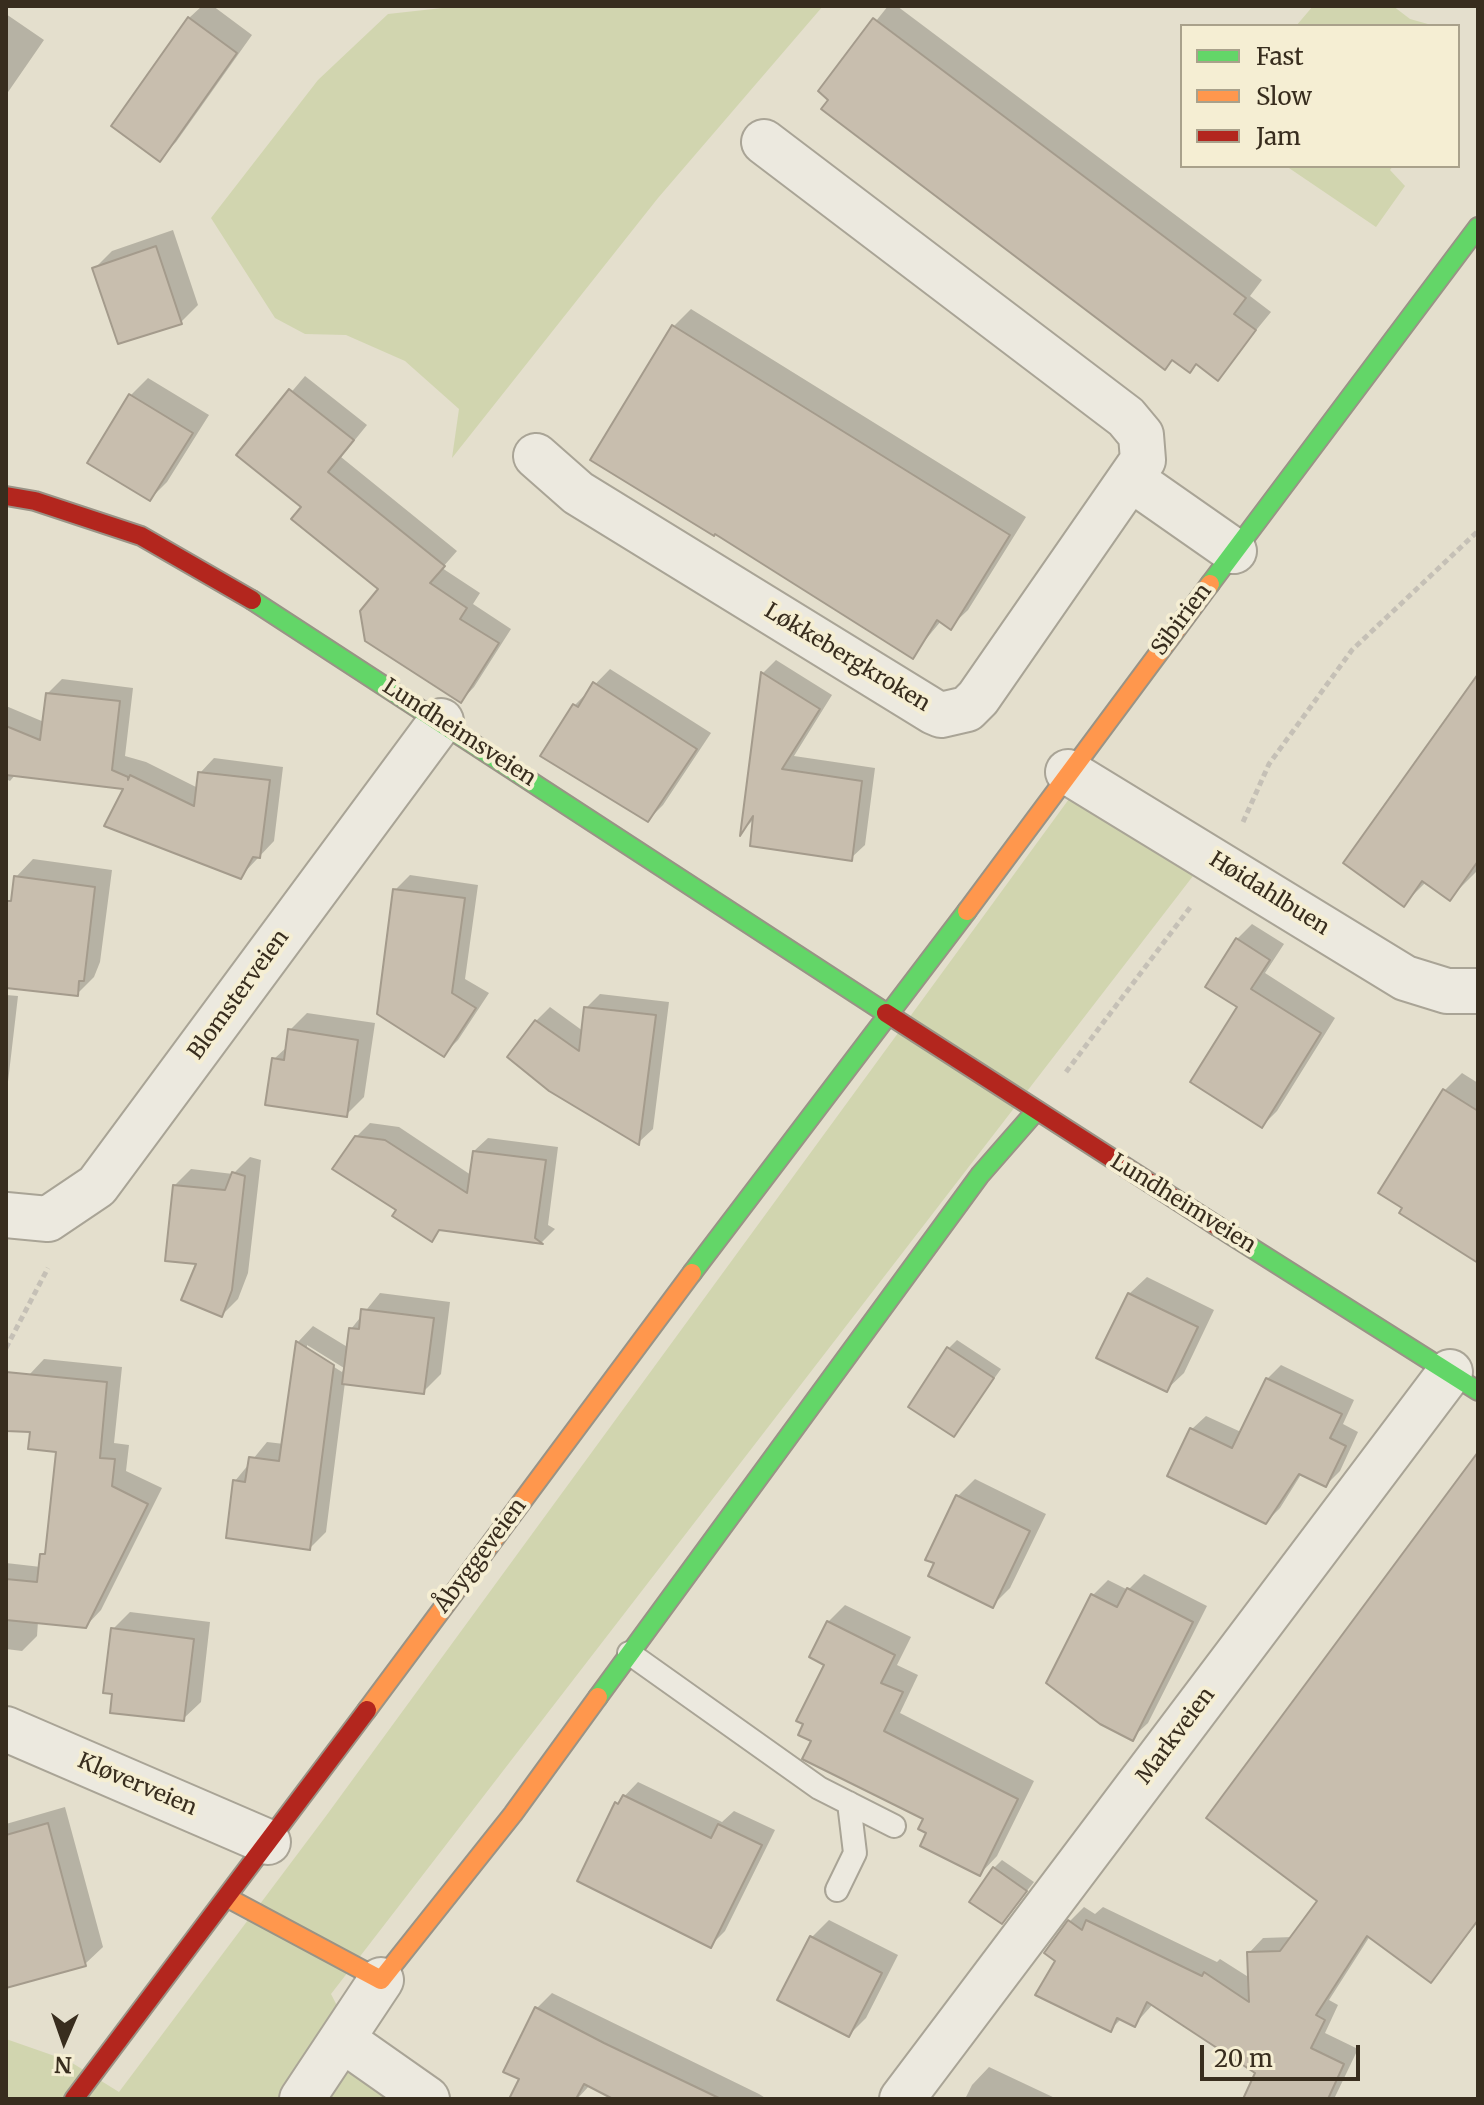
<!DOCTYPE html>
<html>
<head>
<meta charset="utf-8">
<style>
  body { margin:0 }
  #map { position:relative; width:1484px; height:2105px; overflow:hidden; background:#e4dfcd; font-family:Merriweather,serif }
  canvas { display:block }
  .frame { position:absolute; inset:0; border:8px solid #382d1e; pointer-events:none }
  .legend { position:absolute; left:1180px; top:24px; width:280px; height:144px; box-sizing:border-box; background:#f5eed3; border:2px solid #a9a18b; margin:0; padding:10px 14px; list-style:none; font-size:24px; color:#382d1e }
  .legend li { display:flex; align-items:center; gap:16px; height:40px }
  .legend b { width:40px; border:2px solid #a9a18b }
  .north { position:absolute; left:24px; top:2001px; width:80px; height:80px; -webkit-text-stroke:6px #f5eed3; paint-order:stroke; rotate:182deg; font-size:22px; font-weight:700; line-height:32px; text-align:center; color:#382d1e }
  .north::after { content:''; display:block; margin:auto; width:28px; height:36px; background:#382d1e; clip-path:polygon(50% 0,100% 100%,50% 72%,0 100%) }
  .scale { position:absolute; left:1200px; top:2045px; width:160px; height:36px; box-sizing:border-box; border:4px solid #382d1e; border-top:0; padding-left:10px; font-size:24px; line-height:28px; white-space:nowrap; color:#382d1e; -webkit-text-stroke:6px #f5eed3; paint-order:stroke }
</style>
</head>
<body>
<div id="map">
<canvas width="1484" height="2105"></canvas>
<div class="frame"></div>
<ul class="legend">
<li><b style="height:10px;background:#63d668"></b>Fast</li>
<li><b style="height:10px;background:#ff974d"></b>Slow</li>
<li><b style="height:10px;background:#b3261e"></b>Jam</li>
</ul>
<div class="north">N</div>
<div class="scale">20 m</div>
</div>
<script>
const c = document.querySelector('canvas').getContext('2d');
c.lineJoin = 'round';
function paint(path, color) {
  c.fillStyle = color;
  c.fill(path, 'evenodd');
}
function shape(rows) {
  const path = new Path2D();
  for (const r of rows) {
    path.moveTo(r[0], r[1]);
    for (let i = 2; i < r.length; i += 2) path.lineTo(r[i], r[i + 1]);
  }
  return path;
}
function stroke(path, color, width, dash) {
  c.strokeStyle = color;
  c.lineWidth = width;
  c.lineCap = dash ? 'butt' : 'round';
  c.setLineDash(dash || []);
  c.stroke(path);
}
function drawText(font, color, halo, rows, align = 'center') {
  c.font = font + ' Merriweather,serif';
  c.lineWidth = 8;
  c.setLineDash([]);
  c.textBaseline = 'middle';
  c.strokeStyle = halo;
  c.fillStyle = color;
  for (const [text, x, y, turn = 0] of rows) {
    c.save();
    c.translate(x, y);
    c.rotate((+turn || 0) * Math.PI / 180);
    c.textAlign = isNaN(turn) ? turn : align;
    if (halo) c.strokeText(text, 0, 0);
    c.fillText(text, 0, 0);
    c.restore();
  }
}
const green = shape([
  [460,6,823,6,658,198,452,458,459,409,405,361,346,335,305,334,275,318,211,218,318,80,388,14],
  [1313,6,1393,6,1410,19,1435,26,1296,26],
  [1286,166,1393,166,1390,170,1405,186,1376,227],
  [1069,799,1193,876,331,1994,348,2027,436,2099,6,2099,6,2039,69,2061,119,2092,326,1816]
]);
const shadow = shape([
  [202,6,213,6,252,35,176,142,159,159,189,18],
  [888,6,897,6,1262,280,1250,296,1271,312,1217,378,820,91],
  [6,14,44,40,6,95],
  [173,230,198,305,181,322,94,269,112,251],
  [691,309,1026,517,968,610,950,627,941,621,912,656,716,532,593,459,674,326],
  [305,376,367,425,341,457,457,551,442,568,480,593,473,604,511,629,474,687,461,701,380,589,304,506,239,454],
  [148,378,209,415,167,482,150,499,131,395],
  [776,660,832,695,794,756,875,768,865,845,851,858,755,818,743,830,763,673],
  [610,669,711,733,663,805,648,820,575,705],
  [1478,675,1478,870,1450,898,1426,882,1403,905],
  [62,679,133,688,125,756,146,762,198,788,200,773,214,758,283,767,274,841,240,877,126,788,16,774,10,781,6,779,6,706,44,722,48,693],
  [33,859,112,870,100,962,94,977,77,994,6,986,6,940,16,877],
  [410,875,478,885,465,979,489,993,458,1040,444,1054,395,890],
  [1252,924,1284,944,1265,973,1335,1018,1277,1111,1262,1126,1240,1006,1237,939],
  [600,994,669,1002,653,1129,639,1142,536,1021,550,1007,583,1031,586,1008],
  [6,995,18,996,6,1099],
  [307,1013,375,1023,364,1097,346,1115,274,1059,288,1046,290,1030],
  [1462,1073,1478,1083,1478,1261,1445,1090],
  [370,1123,399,1127,471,1175,474,1151,488,1138,558,1147,548,1225,555,1229,542,1242,442,1228,431,1239,398,1210,356,1137],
  [250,1157,261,1160,248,1273,238,1299,222,1315,199,1263,175,1185,191,1169,233,1174],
  [1147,1277,1214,1310,1184,1373,1166,1390,1129,1294],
  [380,1293,450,1302,441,1374,424,1391,345,1382,326,1532,310,1548,235,1481,267,1442,284,1444,298,1342,313,1326,349,1348,351,1329],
  [307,1345,344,1368,342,1372,307,1350],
  [957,1340,1001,1369,954,1434,949,1348],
  [44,1359,122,1367,114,1443,129,1445,126,1471,162,1488,101,1610,86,1626,38,1621,37,1636,22,1651,6,1649,6,1563,41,1567,42,1555,48,1549,58,1450,32,1430,29,1375],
  [1281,1365,1354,1400,1343,1424,1358,1432,1340,1471,1326,1485,1302,1473,1280,1508,1266,1522,1192,1429,1206,1416,1241,1432,1267,1379],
  [1478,1456,1478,1922,1431,1980,1370,1936,1329,2000,1338,2005,1325,2033,1358,2049,1334,2099,1247,2099,1258,2072,1153,2004,1135,2024,1122,2018,1110,2030,1058,1960,1070,1921,1084,1907,1095,1914,1103,1907,1217,1962,1220,1959,1250,1978,1249,1953,1263,1938,1293,1937,1320,1900],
  [975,1479,1046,1514,1010,1588,993,1605,936,1562,958,1496],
  [1144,1574,1207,1606,1148,1723,1132,1738,1093,1595,1108,1580,1128,1590],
  [845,1605,911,1637,897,1665,918,1675,900,1713,1034,1781,997,1856,980,1874,929,1832,925,1819,813,1740,826,1664,828,1622],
  [130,1612,210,1622,201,1702,183,1719,113,1629],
  [638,1782,722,1822,734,1811,775,1830,725,1931,711,1945,617,1804],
  [65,1807,103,1947,85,1964,6,1979,6,1824],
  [1002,1860,1034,1882,1002,1922,994,1868],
  [829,1920,898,1955,866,2018,849,2035,811,1938],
  [552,1993,759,2094,767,2099,617,2099,590,2085,577,2099,563,2099,506,2071,537,2008],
  [989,2067,1057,2099,965,2099,972,2085]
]);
const building = shape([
  [188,17,237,53,160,162,111,126,188,17],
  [873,18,1246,298,1234,314,1256,330,1218,381,1196,364,1190,373,1172,360,1165,370,821,109,828,100,818,91,873,18],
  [156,246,182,324,118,344,92,268,156,246],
  [672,325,1010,535,951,630,937,620,913,659,715,534,714,536,590,460,672,325],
  [289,389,354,440,328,472,445,566,430,583,467,608,460,619,499,643,461,703,365,641,360,611,378,589,291,519,301,507,236,455,289,389],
  [129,394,193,433,150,501,87,463,129,394],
  [761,672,820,709,782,769,862,781,852,861,750,846,753,816,740,836,761,672],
  [1478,674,1478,861,1450,901,1422,881,1404,907,1343,863,1478,674],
  [593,682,697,749,648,822,540,756,573,704,578,707,593,682],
  [46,693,120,701,112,770,128,777,128,780,130,775,194,806,198,772,270,780,260,858,253,857,241,879,104,826,123,789,6,775,6,726,40,740,46,693],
  [14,876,95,887,84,981,79,981,78,996,6,988,6,901,11,901,14,876],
  [393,889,465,898,452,993,476,1008,444,1057,377,1014,393,889],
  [1236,938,1270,960,1251,989,1321,1033,1262,1128,1190,1082,1237,1007,1205,987,1236,938],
  [584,1007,656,1015,639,1145,549,1091,507,1057,535,1020,579,1051,584,1007],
  [288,1029,358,1040,347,1117,265,1105,272,1058,284,1060,288,1029],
  [1443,1089,1478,1111,1478,1263,1399,1213,1402,1208,1378,1193,1443,1089],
  [355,1136,385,1140,467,1193,473,1151,546,1160,535,1238,543,1244,439,1230,432,1242,392,1216,396,1210,332,1169,355,1136],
  [232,1172,245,1176,232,1290,222,1317,181,1300,196,1264,165,1261,173,1185,225,1190,232,1172],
  [1128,1293,1198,1327,1167,1392,1096,1358,1128,1293],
  [361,1309,434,1318,424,1394,342,1384,349,1328,359,1329,361,1309],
  [296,1341,334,1365,310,1550,226,1538,233,1480,245,1482,249,1457,279,1461,296,1341],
  [947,1347,994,1378,954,1437,908,1407,947,1347],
  [6,1372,107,1382,100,1458,115,1459,112,1486,148,1504,86,1628,6,1620,6,1579,37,1582,40,1554,45,1554,56,1452,28,1449,30,1432,6,1431,6,1372],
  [1266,1378,1342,1414,1330,1438,1346,1446,1326,1487,1299,1474,1266,1524,1167,1476,1190,1428,1232,1448,1266,1378],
  [1478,1452,1478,1920,1431,1983,1367,1936,1316,2015,1325,2020,1311,2048,1344,2064,1328,2099,1243,2099,1255,2073,1147,2002,1135,2027,1117,2018,1111,2032,1035,1995,1055,1961,1044,1953,1068,1920,1082,1930,1086,1920,1202,1976,1204,1972,1249,2002,1247,1952,1280,1951,1317,1901,1206,1818,1478,1452],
  [956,1495,1030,1531,993,1608,928,1576,934,1563,925,1560,956,1495],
  [1127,1588,1193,1622,1133,1741,1100,1724,1046,1683,1091,1594,1117,1607,1127,1588],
  [827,1621,895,1655,881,1683,903,1692,884,1731,1018,1799,980,1876,920,1846,926,1833,918,1829,923,1819,802,1759,811,1741,798,1735,803,1724,796,1721,824,1665,809,1657,827,1621],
  [111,1628,194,1639,184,1721,110,1713,112,1694,103,1693,111,1628],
  [623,1795,711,1838,718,1824,762,1845,711,1948,577,1881,615,1802,618,1804,623,1795],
  [48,1823,86,1966,6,1988,6,1835,48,1823],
  [993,1867,1027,1891,1002,1924,969,1902,993,1867],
  [810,1936,882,1973,849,2037,777,2000,810,1936],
  [535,2007,604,2043,721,2099,613,2099,584,2084,576,2099,509,2099,519,2079,503,2072,535,2007]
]);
const path = shape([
  [1243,822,1269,764,1352,650,1478,531],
  [1066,1072,1192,905],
  [6,1348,48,1268]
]);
const lane = shape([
  [629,1653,819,1788,894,1826],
  [837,1890,855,1853,849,1803]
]);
const street = shape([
  [536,456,578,493,934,712,941,715,967,709,978,698,1143,460,1141,435,1126,417,764,142],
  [1131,479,1234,551],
  [1068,772,1405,978,1447,991,1478,991],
  [6,1215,48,1219,97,1186,441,721],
  [6,1729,268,1842],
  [343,2040,427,2099],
  [302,2099,381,1980],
  [902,2099,1450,1372]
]);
const fast = shape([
  [1210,584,1478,227],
  [252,600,886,1013],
  [1217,1226,1478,1391],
  [692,1273,967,911],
  [598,1697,980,1175,1036,1111]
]);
const slow = shape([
  [967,911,1210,584],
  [367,1710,692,1273],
  [228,1898,381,1980,513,1814,598,1697]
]);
const jam = shape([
  [6,496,35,501,141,536,252,600],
  [886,1013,1217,1226],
  [74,2099,367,1710]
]);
const streetNames = [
  ["Sibirien",1182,620,-53],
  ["Løkkebergkroken",847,658,31],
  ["Lundheimsveien",459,733,33],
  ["Høidahlbuen",1269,894,32],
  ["Blomsterveien",239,995,-54],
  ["Lundheimveien",1183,1204,32],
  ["Åbyggeveien",481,1556,-53],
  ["Markveien",1176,1736,-53],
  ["Kløverveien",137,1785,23]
];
paint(green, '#d1d5af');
paint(shadow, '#0003');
paint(building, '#c8beae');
stroke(building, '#a49b8c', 2);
stroke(lane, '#a9a496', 26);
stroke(street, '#a9a496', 48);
stroke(fast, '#999386', 22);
stroke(slow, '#999386', 22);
stroke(jam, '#999386', 22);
stroke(path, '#c5c0b6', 5, [6, 4]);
stroke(lane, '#ece9df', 22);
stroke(street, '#ece9df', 44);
stroke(fast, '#63d668', 18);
stroke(slow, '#ff974d', 18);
stroke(jam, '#b3261e', 18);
drawText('22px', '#382d1e', '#f5eed3', streetNames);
</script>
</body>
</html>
